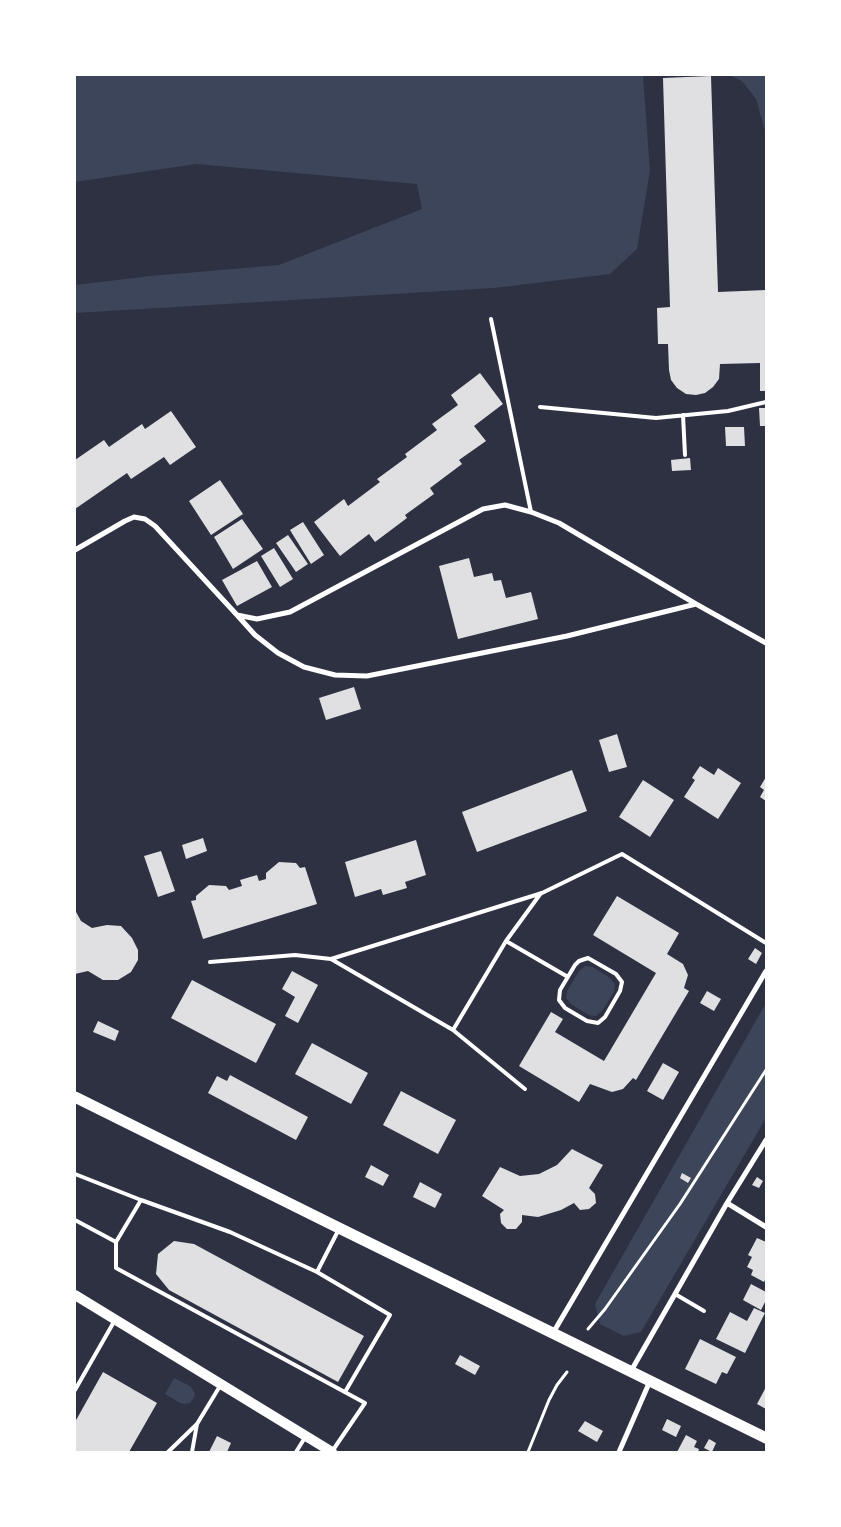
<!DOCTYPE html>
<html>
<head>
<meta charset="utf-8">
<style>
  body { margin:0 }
  #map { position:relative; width:841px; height:1527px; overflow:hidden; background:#2d3142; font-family:Montserrat,sans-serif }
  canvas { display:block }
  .frame { position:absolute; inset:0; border:76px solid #fff; pointer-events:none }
</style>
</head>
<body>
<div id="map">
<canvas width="841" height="1527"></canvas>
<div class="frame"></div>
</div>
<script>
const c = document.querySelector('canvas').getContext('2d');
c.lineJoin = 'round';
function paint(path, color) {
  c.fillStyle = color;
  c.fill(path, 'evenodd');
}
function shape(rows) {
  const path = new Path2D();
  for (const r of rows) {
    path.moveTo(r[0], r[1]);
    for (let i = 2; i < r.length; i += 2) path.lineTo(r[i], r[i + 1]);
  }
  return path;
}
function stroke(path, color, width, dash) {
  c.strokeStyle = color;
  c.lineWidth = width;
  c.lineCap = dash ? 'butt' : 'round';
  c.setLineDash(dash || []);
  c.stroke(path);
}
const green = shape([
  [75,75,643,75,650,171,637,249,610,274,494,288,75,313,75,285,150,276,279,265,422,209,417,184,196,164,75,182],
  [729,75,766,75,766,134,756,99,742,81],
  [585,966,593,967,610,978,615,984,614,992,602,1011,596,1016,589,1015,571,1004,566,998,567,991,579,971],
  [766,1003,766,1118,641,1332,624,1336,600,1324,595,1304],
  [174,1378,190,1386,193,1390,195,1395,193,1399,190,1403,185,1404,180,1403,165,1394]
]);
const building = shape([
  [711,76,718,292,766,290,766,391,760,391,760,363,720,364,719,379,713,387,705,393,696,395,686,394,677,388,671,380,669,370,668,344,658,344,657,308,670,307,663,78],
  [480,373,503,404,474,426,486,441,459,460,462,464,430,488,434,494,405,515,407,518,375,542,369,534,340,556,314,522,344,499,348,506,380,482,377,479,407,457,405,454,437,430,432,424,458,405,451,395],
  [759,408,766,408,766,426,760,426],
  [171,411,196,447,170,465,164,457,131,479,127,473,75,509,75,460,104,440,109,447,142,424,145,429],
  [725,427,744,427,745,446,726,446],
  [690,458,691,470,672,471,671,460],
  [220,480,243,514,211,535,189,501],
  [242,519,263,549,233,569,214,537],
  [303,522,324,555,311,564,290,530],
  [288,535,308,564,296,572,276,543],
  [274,548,293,579,280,587,261,556],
  [469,558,474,577,492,573,494,581,501,580,506,598,531,592,538,619,458,639,439,566],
  [257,561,272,587,237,606,222,580],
  [354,687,361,709,326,720,319,698],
  [617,734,627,767,609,772,599,740],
  [700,766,714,775,718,768,741,783,718,819,684,797,695,780,692,778],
  [572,770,587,811,477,852,462,812],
  [766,777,766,801,760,797,764,790,760,787],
  [643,780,674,800,650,837,619,817],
  [203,838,207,851,186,859,182,845],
  [416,840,426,875,405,882,407,888,383,895,381,889,355,897,345,862],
  [161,851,175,891,158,897,144,856],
  [279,862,296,863,300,868,305,867,317,904,203,939,191,901,196,900,196,896,209,885,226,886,229,890,242,886,240,880,257,875,259,881,266,879,266,873],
  [617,896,679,933,667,954,683,964,688,975,684,988,689,991,636,1080,633,1078,623,1089,612,1092,590,1084,579,1102,519,1066,551,1012,563,1019,555,1032,604,1061,656,973,593,935],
  [75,910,81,921,92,928,107,925,121,926,132,938,138,950,138,960,131,972,118,980,103,980,88,971,75,974],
  [755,948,762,953,756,964,748,959],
  [292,971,318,985,298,1023,285,1016,295,997,282,989],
  [192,980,276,1024,256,1063,171,1018],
  [707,991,721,999,714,1011,700,1003],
  [98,1021,119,1031,115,1041,93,1032],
  [312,1043,368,1073,351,1104,295,1074],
  [663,1063,679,1072,663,1100,647,1091],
  [230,1075,308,1117,296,1140,208,1093,217,1076,227,1081],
  [401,1091,456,1120,438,1154,383,1125],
  [572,1149,603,1165,589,1188,595,1194,596,1203,589,1209,580,1210,574,1203,561,1210,538,1217,522,1215,522,1222,516,1229,507,1229,501,1223,500,1214,504,1210,482,1196,500,1167,520,1176,539,1174,557,1165],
  [371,1165,389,1175,383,1186,365,1177],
  [682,1173,691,1178,688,1183,680,1178],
  [757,1177,763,1181,759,1188,752,1185],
  [420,1182,442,1194,435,1208,413,1197],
  [757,1238,766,1242,766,1278,764,1282,751,1275,753,1270,747,1267,752,1257,748,1255],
  [174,1241,194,1244,364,1336,338,1382,169,1290,156,1274,158,1254],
  [751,1284,766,1292,766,1300,761,1310,743,1300],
  [754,1308,765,1313,745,1353,716,1339,730,1312,747,1321],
  [700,1339,736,1357,727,1374,722,1372,716,1384,685,1369],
  [460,1355,480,1366,475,1375,455,1364],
  [103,1372,157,1403,129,1452,75,1452,75,1422],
  [766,1387,766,1409,757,1404],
  [667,1419,681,1426,676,1437,662,1430],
  [585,1421,603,1431,597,1442,578,1431],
  [686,1435,697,1441,694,1447,699,1449,698,1452,677,1452],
  [217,1436,231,1443,227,1452,209,1452],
  [709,1439,716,1443,712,1452,704,1448]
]);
const path = shape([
  [588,1329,605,1309,680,1204,766,1070],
  [528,1452,549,1400,557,1385,567,1372]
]);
const service = shape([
  [491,319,531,512],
  [540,407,656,418,728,411,766,402],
  [683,415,685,455],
  [506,941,568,977],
  [588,958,616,974,622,982,620,991,605,1017,598,1023,587,1021,565,1008,559,1000,560,990,575,965,579,961,588,958],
  [331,959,453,1030,525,1089],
  [210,962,295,955,331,959,542,893,622,854,766,943],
  [453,1030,506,941,541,893],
  [75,1174,141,1200,230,1232,317,1272,390,1315,345,1392],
  [75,1220,116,1242,116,1268,365,1403,333,1450],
  [116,1242,141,1200],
  [317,1272,339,1229],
  [675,1294,704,1311],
  [75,1390,115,1320],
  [168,1452,197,1424],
  [192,1452,197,1424,220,1386],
  [296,1452,306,1436]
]);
const minor = shape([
  [75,550,125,521,134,517,145,519,155,526,237,615,257,619,290,612,483,509,505,505,531,512,559,523,696,604,766,643],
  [237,615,255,635,278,653,304,667,335,675,367,676,567,636,696,604],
  [727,1203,766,1227],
  [553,1333,766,971],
  [631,1371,727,1203,766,1140],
  [619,1452,650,1381]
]);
const secondary = shape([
  [75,1295,332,1452]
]);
const primary = shape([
  [75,1097,339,1228,766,1438]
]);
paint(green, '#3c4559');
paint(building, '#e0e0e3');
stroke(path, '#fff', 3);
stroke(service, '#fff', 4);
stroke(minor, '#fff', 5);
stroke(secondary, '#fff', 10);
stroke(primary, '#fff', 11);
</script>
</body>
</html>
